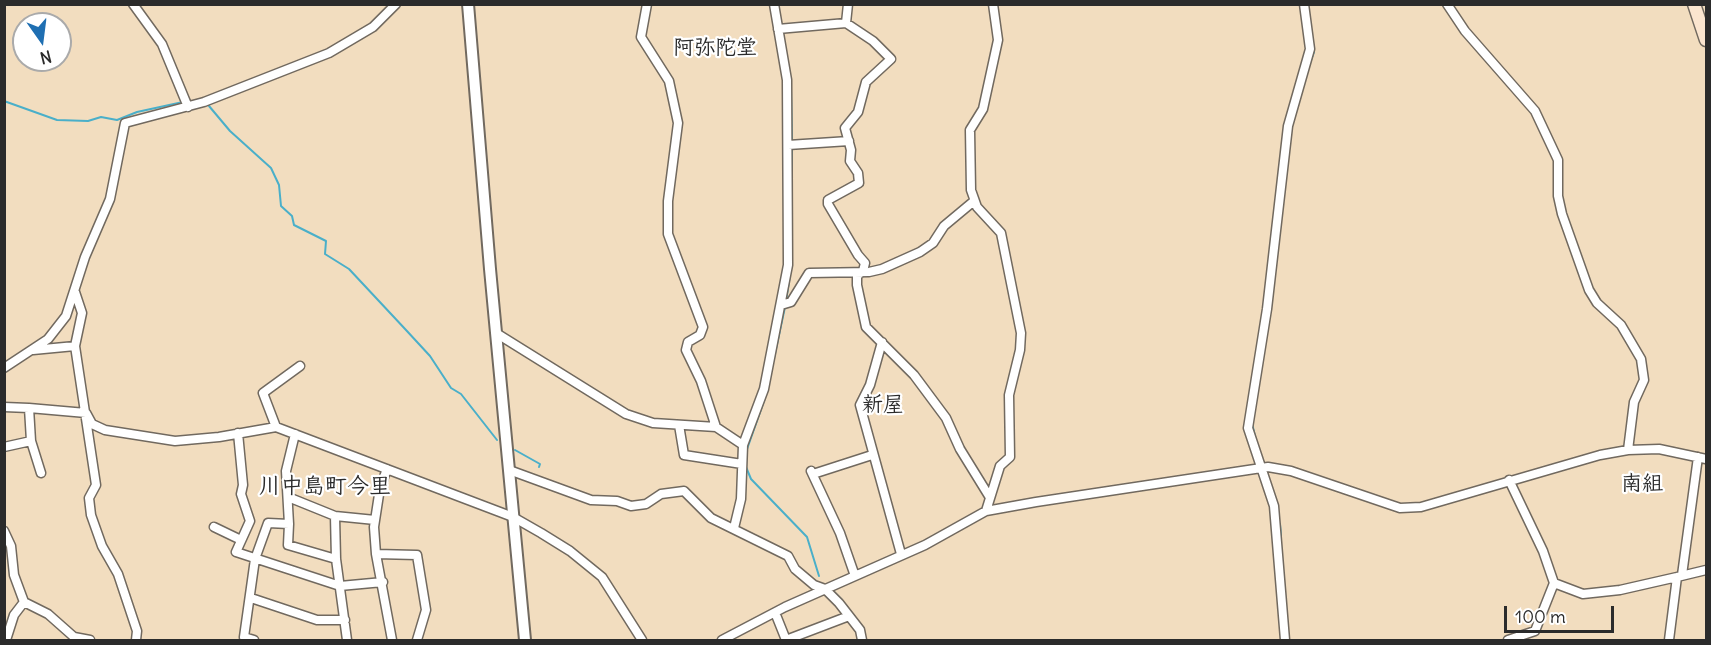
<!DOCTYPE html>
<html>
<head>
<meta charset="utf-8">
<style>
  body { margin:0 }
  #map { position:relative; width:1711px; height:645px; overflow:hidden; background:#f2ddbf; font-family:Delius,sans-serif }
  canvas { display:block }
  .frame { position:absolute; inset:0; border:6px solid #2b2b2b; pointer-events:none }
  .north { position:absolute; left:12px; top:12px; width:60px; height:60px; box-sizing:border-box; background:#fff; border:2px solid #aaa; border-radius:50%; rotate:166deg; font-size:16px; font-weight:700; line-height:24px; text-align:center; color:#2b2b2b }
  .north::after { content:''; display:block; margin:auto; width:21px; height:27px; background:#1f6fb2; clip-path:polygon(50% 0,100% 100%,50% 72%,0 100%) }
  .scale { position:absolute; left:1504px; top:606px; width:110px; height:27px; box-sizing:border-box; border:3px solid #2b2b2b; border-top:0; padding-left:8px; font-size:18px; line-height:21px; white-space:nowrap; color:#2b2b2b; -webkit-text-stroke:4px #fff; paint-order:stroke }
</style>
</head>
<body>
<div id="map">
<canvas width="1711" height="645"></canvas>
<div class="frame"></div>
<div class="north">N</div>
<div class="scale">100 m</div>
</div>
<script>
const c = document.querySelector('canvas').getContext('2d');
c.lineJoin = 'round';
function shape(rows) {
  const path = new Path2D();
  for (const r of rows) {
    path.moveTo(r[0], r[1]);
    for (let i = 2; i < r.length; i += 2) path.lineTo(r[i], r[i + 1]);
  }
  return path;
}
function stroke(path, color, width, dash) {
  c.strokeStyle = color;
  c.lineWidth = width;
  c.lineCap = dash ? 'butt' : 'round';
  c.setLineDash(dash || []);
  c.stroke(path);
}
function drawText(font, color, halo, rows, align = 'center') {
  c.font = font + ' Delius,"Klee One",sans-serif';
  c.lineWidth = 4.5;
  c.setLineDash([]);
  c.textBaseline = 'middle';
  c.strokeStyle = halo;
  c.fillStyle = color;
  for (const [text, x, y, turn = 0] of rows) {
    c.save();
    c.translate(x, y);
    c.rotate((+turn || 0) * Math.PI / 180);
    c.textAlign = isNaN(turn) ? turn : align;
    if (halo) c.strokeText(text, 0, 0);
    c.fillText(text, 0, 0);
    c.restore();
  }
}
const stream = shape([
  [1310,21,1314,52,1310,63],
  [791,91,792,142],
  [4,101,57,120,88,121,101,117,117,120,137,112,183,102],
  [209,106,230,131,271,168,279,185,281,206,292,216,294,225,326,241,325,254,349,269,406,330,430,356,451,388,461,394,497,440],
  [792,148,792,178],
  [786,301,791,268],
  [774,358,785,307],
  [1252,423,1256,441],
  [515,450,540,464,539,467],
  [746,452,765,398],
  [746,467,751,479,807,537,819,576],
  [1280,524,1281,536],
  [834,592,842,600],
  [845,604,858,621]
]);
const minor = shape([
  [133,4,162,44,188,107],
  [647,4,641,37,669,81,678,123,668,201,668,234,703,327,700,335,688,342,686,350,701,381,716,427],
  [1447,4,1465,31,1535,111,1558,160,1558,196,1562,214,1589,290,1597,303,1621,325,1641,359,1644,380,1634,402,1628,450],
  [846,23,848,4],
  [778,29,846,23,873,41,891,59,866,82,858,112,845,128,851,150,850,161,858,173,859,183,828,200,828,204,858,255,865,263,863,271,857,276,857,285,866,327,914,375,946,418,960,449,989,496],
  [788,145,849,141],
  [781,305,791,302,809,273,869,272,882,269,920,252,933,243,944,226,974,201],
  [496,333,626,414,653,423,716,427,743,445],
  [882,342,870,385,860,405,901,554],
  [75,346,82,313,75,292],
  [33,350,75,346,96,485,89,498,91,515,102,546,118,574,137,631,136,640],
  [4,368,48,339,66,316,85,257,110,199,125,123,204,102,329,53,373,27,396,4],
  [4,407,29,408],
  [679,425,684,455,742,464],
  [276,427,263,393,300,366],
  [238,433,243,485,241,494,250,521,236,552,340,586,383,582],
  [31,441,41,473],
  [4,447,31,441,29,408,86,413,92,424,105,430,175,441,219,437,276,427,513,517,541,533,570,551,602,577,642,640],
  [387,469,380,488,374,527,376,554,392,640],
  [509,470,591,500,617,501,631,506,646,504,661,494,684,491,711,518,788,556,795,569,814,585,825,589,839,603,860,630,862,640],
  [811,471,840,533,855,576],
  [813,474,872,455],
  [1509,480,1543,551,1554,583],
  [288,497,335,516,336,559,347,640],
  [986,511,1000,466,1010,457,1009,395,1020,350,1021,333,1001,233,977,207,971,190,970,130,983,109,998,40,993,4],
  [335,516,375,520],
  [289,524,288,545,336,559],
  [214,527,241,540],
  [734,528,741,499,743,445,764,389,788,265,787,80,774,4],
  [4,531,11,546,14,575,24,602],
  [376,554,417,555,426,610,417,640],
  [1682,575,1698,457],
  [251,598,317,620,345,620],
  [24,602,48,614,74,637,90,640],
  [776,615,786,640],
  [6,640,14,615,24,602],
  [254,640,244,637,255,559,268,523,289,524,286,471,295,434],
  [722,640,785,607,925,545,986,511,1036,502,1268,467,1291,471,1400,508,1421,507,1600,455,1628,450,1659,449,1706,459],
  [786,640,849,616],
  [1285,640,1274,506,1248,428,1267,309,1288,126,1310,49,1304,4],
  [1508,640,1535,631,1554,583,1583,594,1620,590,1677,577],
  [1669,640,1677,577,1706,570]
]);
const tertiary = shape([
  [468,4,490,269,525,640]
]);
const secondary = shape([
  [1694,4,1706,40]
]);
const neighbourhoodNames = [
  ["阿弥陀堂",715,48],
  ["新屋",883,405],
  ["南組",1642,484]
];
const quarterNames = [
  ["川中島町今里",325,487]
];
stroke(stream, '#4aafc9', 2);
stroke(minor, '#71695f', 11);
stroke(tertiary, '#71695f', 14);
stroke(secondary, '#71695f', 15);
stroke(minor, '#fff', 8);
stroke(tertiary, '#fff', 10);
stroke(secondary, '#fbe5cf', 12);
drawText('bold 21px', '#2b2b2b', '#fff', neighbourhoodNames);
drawText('bold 22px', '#2b2b2b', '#fff', quarterNames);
</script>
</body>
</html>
